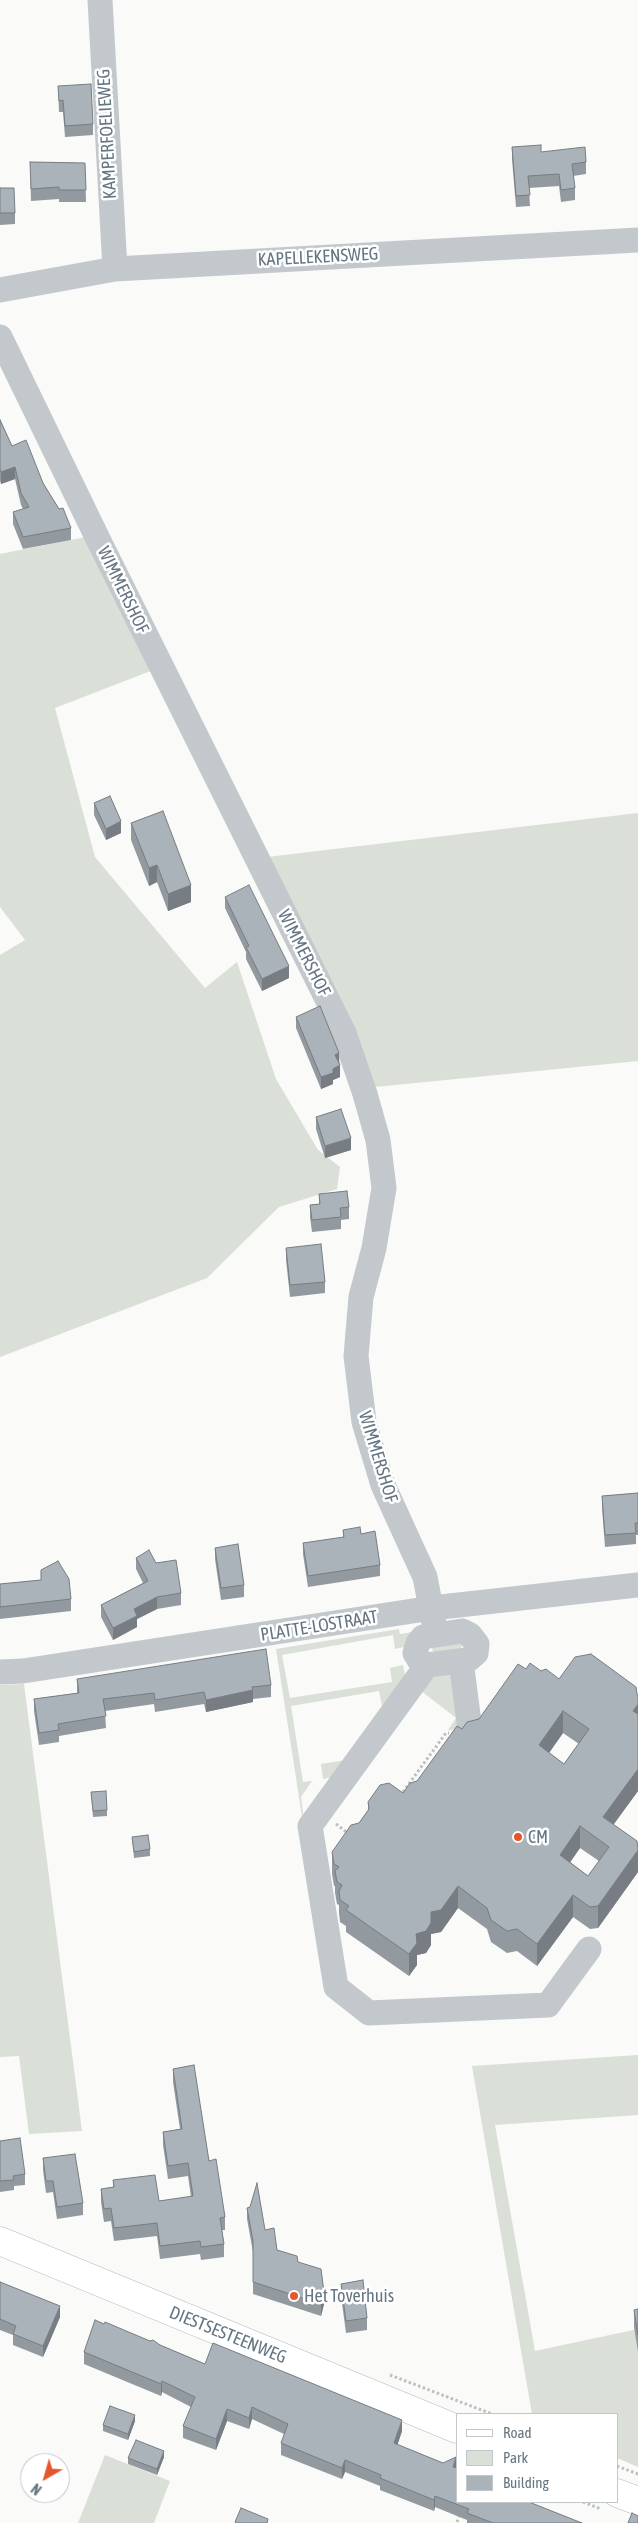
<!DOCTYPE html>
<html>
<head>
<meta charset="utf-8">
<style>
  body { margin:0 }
  #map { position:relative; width:638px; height:2523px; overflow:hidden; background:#fafaf8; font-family:"Asap Condensed",sans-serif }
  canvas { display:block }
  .legend { position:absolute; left:456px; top:2413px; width:162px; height:90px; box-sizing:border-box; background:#fff; border:1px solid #c1c8cd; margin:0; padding:6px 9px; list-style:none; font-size:15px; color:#657683 }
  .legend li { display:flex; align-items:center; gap:10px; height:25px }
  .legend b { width:25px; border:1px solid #c1c8cd }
  .north { position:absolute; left:20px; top:2453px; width:50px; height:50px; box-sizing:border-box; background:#fff; border:1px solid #c1c8cd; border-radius:50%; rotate:218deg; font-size:14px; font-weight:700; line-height:20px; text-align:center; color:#657683 }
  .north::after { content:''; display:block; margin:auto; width:18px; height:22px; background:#e4572e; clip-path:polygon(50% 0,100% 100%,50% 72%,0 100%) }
</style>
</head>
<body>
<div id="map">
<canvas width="638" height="2523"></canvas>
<ul class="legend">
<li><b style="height:6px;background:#fff"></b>Road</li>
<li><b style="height:14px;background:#dadfd7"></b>Park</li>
<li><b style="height:14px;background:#aab3b9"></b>Building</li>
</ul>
<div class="north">N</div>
</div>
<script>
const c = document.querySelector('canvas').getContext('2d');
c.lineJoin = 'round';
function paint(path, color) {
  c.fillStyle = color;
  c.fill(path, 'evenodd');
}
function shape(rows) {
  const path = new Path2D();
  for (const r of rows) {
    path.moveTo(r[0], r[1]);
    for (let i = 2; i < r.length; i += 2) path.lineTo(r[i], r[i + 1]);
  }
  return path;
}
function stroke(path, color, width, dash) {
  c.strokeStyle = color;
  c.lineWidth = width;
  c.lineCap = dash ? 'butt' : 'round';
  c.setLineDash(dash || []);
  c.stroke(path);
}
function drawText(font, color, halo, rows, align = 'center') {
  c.font = font + ' "Asap Condensed",sans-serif';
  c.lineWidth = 5;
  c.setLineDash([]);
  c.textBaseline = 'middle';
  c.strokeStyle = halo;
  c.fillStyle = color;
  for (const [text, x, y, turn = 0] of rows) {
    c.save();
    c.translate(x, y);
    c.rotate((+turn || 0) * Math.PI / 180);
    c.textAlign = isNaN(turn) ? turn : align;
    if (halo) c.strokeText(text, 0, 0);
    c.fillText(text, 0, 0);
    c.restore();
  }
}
const green = shape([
  [96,535,161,667,55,708,95,857,205,988,237,962,276,1079,318,1150,340,1167,337,1189,279,1207,207,1278,0,1357,0,955,25,940,0,907,0,554],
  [638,813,638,1061,375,1087,267,857],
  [399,1629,400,1634,413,1632,409,1646,395,1649,393,1635,282,1655,290,1698,392,1682,390,1668,403,1665,406,1680,382,1706,379,1691,291,1706,303,1782,312,1781,301,1797,304,1821,303,1823,276,1649],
  [456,1640,462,1645,461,1649,434,1653,432,1649,434,1644],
  [451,1674,462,1729,448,1730,456,1718,420,1690,430,1676],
  [24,1684,82,2131,29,2134,19,2056,0,2057,0,1685],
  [346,1760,338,1776,323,1779,321,1764],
  [638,2055,638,2115,495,2125,535,2351,638,2329,638,2467,617,2458,617,2414,532,2414,472,2066],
  [105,2455,170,2481,154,2523,78,2523]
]);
const path = shape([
  [400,1796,446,1733,449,1733],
  [336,1824,349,1834],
  [390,2375,492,2414],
  [617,2466,638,2474],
  [583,2502,601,2509],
  [457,2522,460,2514]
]);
const minor = shape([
  [100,0,115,269],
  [0,290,115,269,638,240],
  [0,337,96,535,344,1033,365,1094,378,1140,384,1188,374,1248,361,1297,356,1356,364,1422,383,1485,425,1577,436,1634],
  [462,1631,470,1635,477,1644,476,1653,468,1660,427,1665,420,1661,415,1653,418,1643,423,1637,462,1631],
  [461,1661,470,1730],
  [427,1665,310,1826,336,1987,369,2013,548,2005,589,1949],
  [0,1672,23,1671,432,1608,638,1585]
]);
const major = shape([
  [0,2241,457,2429],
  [617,2493,638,2501]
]);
const wall = shape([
  [58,86,93,124,93,135,65,137,63,112,59,112],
  [512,147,541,152,586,162,586,174,573,176,575,188,575,200,561,202,559,186,529,188,530,206,516,207,512,159],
  [30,162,85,163,86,202,59,202,59,199,31,201],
  [0,188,15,213,15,224,0,225],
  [0,419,12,446,43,483,71,528,71,540,23,549,13,524,13,512,23,509,21,505,15,479,1,484,0,481],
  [94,803,121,833,106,840,94,815],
  [131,823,191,902,168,911,157,882,149,886,131,840],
  [225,897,289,978,262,991,246,959,246,952,225,908],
  [296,1017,339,1053,340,1077,333,1080,333,1084,321,1089,296,1028],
  [316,1117,351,1150,325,1158,316,1129],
  [319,1194,349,1207,349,1219,341,1220,341,1229,312,1232,310,1217,310,1205,319,1204],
  [286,1248,325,1282,325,1293,290,1297,286,1260],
  [638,1493,638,1535,636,1535,636,1544,605,1547,602,1508,602,1496],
  [343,1530,361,1534,380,1565,380,1576,308,1587,303,1554,303,1543,343,1537],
  [215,1548,244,1585,244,1597,221,1600,215,1559],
  [136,1558,156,1563,181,1593,181,1605,157,1609,137,1619,137,1627,113,1640,101,1617,101,1605,143,1583,136,1569],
  [41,1570,71,1599,71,1611,0,1619,0,1584,41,1580],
  [526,1669,541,1671,546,1669,638,1791,613,1825,638,1872,598,1928,590,1929,573,1917,537,1966,517,1951,507,1953,491,1942,487,1929,458,1908,441,1932,431,1934,431,1945,426,1953,417,1955,417,1965,409,1976,346,1932,346,1926,340,1922,339,1913,339,1905,337,1904,335,1893,335,1886,334,1886,332,1874,332,1852,359,1823,368,1811,368,1802,403,1793,417,1781,462,1729,479,1719],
  [563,1733,579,1744,564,1764,549,1753],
  [580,1848,599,1861,588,1876,570,1862],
  [77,1679,271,1685,271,1697,253,1699,253,1702,206,1712,204,1704,155,1712,154,1704,105,1711,106,1728,59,1736,59,1742,39,1745,34,1711,34,1699,77,1693],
  [91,1792,107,1810,107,1816,93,1817],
  [132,1837,150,1849,150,1856,134,1858],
  [173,2069,209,2161,225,2217,225,2230,222,2230,224,2244,224,2257,201,2260,200,2254,160,2259,157,2236,114,2241,111,2221,104,2222,101,2202,101,2189,113,2187,113,2180,159,2201,191,2197,188,2176,168,2179,163,2145,163,2132,180,2129,173,2082],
  [0,2141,25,2174,25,2185,14,2186,14,2190,0,2192],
  [43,2158,83,2203,83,2215,57,2219,53,2192,46,2193,43,2170],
  [247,2208,265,2230,277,2250,298,2262,324,2304,321,2316,253,2294,253,2252,247,2219],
  [0,2282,60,2317,43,2357,13,2345,13,2335,0,2330],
  [341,2284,367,2318,367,2330,346,2333,341,2296],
  [638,2309,638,2352,634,2327,634,2310],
  [160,2345,205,2364,402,2431,397,2445,456,2468,457,2502,582,2523,467,2523,467,2520,435,2507,434,2511,380,2490,380,2486,345,2472,342,2479,281,2455,281,2443,284,2434,252,2419,249,2429,227,2421,216,2450,183,2438,183,2426,191,2407,162,2392,161,2396,84,2364,84,2352],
  [135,2421,128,2440,103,2431,103,2425],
  [164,2457,157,2475,128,2464,128,2458]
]);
const shadedWall = shape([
  [15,467,15,479,1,484,1,472],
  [121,821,121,833,106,840,106,829],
  [157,865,157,882,149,886,149,868],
  [191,885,191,902,168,911,168,894],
  [289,966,289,978,262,991,262,979],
  [339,1053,339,1065,335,1055],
  [340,1065,340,1077,333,1080,333,1084,321,1089,321,1077,333,1069],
  [351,1138,351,1150,325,1158,325,1146],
  [157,1597,157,1609,137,1619,137,1627,113,1640,113,1628,134,1609],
  [253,1690,253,1702,206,1712,206,1700],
  [638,1704,638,1726,633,1711],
  [563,1711,563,1733,539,1767,539,1745],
  [638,1769,638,1791,603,1839,603,1817],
  [580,1826,580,1848,560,1877,560,1855],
  [638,1850,638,1872,598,1928,598,1906],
  [458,1886,458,1908,441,1932,431,1934,431,1945,426,1953,417,1955,417,1965,409,1976,409,1954,416,1934,431,1912],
  [573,1895,573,1917,537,1966,537,1944],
  [324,2292,324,2304,321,2316,321,2304],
  [60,2306,60,2317,43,2357,43,2346],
  [162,2381,162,2392,161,2396,161,2384],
  [252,2407,252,2419,249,2429,249,2418],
  [227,2409,227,2421,216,2450,216,2439],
  [135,2415,135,2421,128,2440,128,2434],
  [402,2420,402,2431,394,2455,394,2443],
  [164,2451,164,2457,157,2475,157,2469],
  [456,2457,456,2469,453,2467],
  [345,2460,345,2472,342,2479,342,2468],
  [435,2496,435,2507,434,2511,434,2500]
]);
const building = shape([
  [91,84,93,124,65,126,63,100,59,101,58,86,91,84],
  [541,145,541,152,585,147,586,162,572,164,575,188,561,190,559,174,528,176,530,195,516,196,512,147,541,145],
  [30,162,85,163,86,190,59,190,59,187,31,189,30,162],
  [0,188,14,188,15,213,0,213,0,188],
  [0,420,12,446,26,440,43,483,59,509,63,508,71,528,23,537,13,512,29,507,21,493,15,467,1,472,0,469,0,420],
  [110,796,121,821,106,829,94,803,110,796],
  [163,811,191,885,168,894,157,865,149,868,131,823,163,811],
  [249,885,289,966,262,979,246,947,249,946,225,897,249,885],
  [320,1006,339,1053,335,1055,340,1065,333,1069,333,1073,321,1077,296,1017,320,1006],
  [341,1109,351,1138,325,1146,316,1117,341,1109],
  [347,1191,349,1207,340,1208,341,1217,312,1220,310,1205,320,1204,319,1194,347,1191],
  [321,1244,325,1282,290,1285,286,1248,321,1244],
  [638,1493,638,1523,635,1523,636,1533,605,1535,602,1496,638,1493],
  [360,1527,361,1534,375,1531,380,1565,308,1576,303,1543,344,1537,343,1530,360,1527],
  [238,1544,244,1585,221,1588,215,1548,238,1544],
  [149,1550,156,1563,176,1560,181,1593,157,1597,134,1609,137,1616,113,1628,101,1605,148,1581,136,1558,149,1550],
  [58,1561,69,1579,71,1599,0,1607,0,1584,41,1580,41,1570,58,1561],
  [266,1649,271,1685,252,1687,253,1690,206,1700,204,1692,155,1700,154,1693,103,1699,106,1716,58,1724,59,1730,39,1733,34,1699,79,1693,77,1679,266,1649],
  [591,1654,636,1687,637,1694,638,1696,638,1704,633,1711,638,1714,638,1769,603,1817,637,1841,638,1850,598,1906,590,1907,573,1895,537,1944,517,1929,507,1931,491,1920,487,1908,458,1886,441,1910,431,1912,431,1923,426,1931,416,1934,417,1943,409,1954,346,1910,349,1906,340,1900,339,1891,342,1885,337,1882,335,1871,339,1867,334,1864,332,1852,351,1825,359,1823,369,1809,368,1802,380,1785,389,1783,403,1793,410,1783,417,1781,457,1726,462,1729,467,1722,479,1719,518,1664,526,1669,530,1663,541,1671,546,1669,559,1679,575,1657,591,1654],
  [563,1711,589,1729,564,1764,539,1745,563,1711],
  [580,1826,609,1847,588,1876,560,1855,580,1826],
  [106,1791,107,1810,93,1811,91,1792,106,1791],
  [148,1835,150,1849,134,1852,132,1837,148,1835],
  [194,2065,209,2161,216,2159,225,2217,220,2218,224,2244,201,2247,200,2241,160,2246,157,2223,114,2228,111,2208,104,2209,101,2189,114,2187,113,2180,155,2175,159,2201,193,2196,188,2163,168,2166,163,2132,182,2129,173,2069,194,2065],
  [20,2138,25,2174,13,2176,14,2180,0,2181,0,2141,20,2138],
  [75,2154,83,2203,57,2207,53,2181,46,2181,43,2158,75,2154],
  [257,2183,265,2230,274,2228,277,2250,297,2256,298,2262,321,2269,324,2292,321,2304,253,2282,253,2241,247,2208,250,2207,257,2183],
  [363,2280,367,2318,346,2321,341,2284,363,2280],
  [0,2282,60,2306,43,2346,13,2334,16,2326,0,2319,0,2282],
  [638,2309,638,2335,634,2310,638,2309],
  [95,2320,104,2324,105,2322,150,2341,153,2340,160,2345,205,2364,213,2343,402,2420,394,2443,443,2463,456,2457,453,2467,457,2468,457,2502,529,2502,582,2523,493,2523,467,2513,469,2509,435,2496,434,2500,380,2478,381,2475,345,2460,342,2468,281,2443,288,2424,252,2407,249,2418,227,2409,216,2439,183,2426,195,2397,162,2381,161,2384,84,2352,95,2320],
  [110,2406,135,2415,128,2434,103,2425,110,2406],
  [136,2440,164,2451,157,2469,128,2458,136,2440],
  [241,2508,268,2519,267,2523,237,2523,235,2522,241,2508],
  [632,2513,638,2516,638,2523,628,2523,632,2513]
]);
const markers = [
  [518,1837,5,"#e4572e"],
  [294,2296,5,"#e4572e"]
];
const streetNames = [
  ["KAMPERFOELIEWEG",107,134,-93],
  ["KAPELLEKENSWEG",318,257,-3],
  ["WIMMERSHOF",123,590,64],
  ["WIMMERSHOF",304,953,63],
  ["WIMMERSHOF",378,1457,73],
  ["PLATTE-LOSTRAAT",319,1626,-9],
  ["DIESTSESTEENWEG",228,2335,22]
];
const poiNames = [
  ["CM",528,1837],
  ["Het Toverhuis",304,2296]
];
paint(green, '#dadfd7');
stroke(major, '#b5babe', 29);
stroke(path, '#bbbfc2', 3, [2.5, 2.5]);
stroke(minor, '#c3c8cc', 25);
stroke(major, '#fff', 28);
paint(wall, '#929a9f');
paint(shadedWall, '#777d82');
paint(building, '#aab3b9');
stroke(building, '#777d82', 1);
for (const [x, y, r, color] of markers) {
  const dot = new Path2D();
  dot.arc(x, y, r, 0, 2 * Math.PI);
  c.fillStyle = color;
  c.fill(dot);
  stroke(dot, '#fff', 2);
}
drawText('18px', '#657683', '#fff', streetNames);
drawText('18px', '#657683', '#fff', poiNames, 'left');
</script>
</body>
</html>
